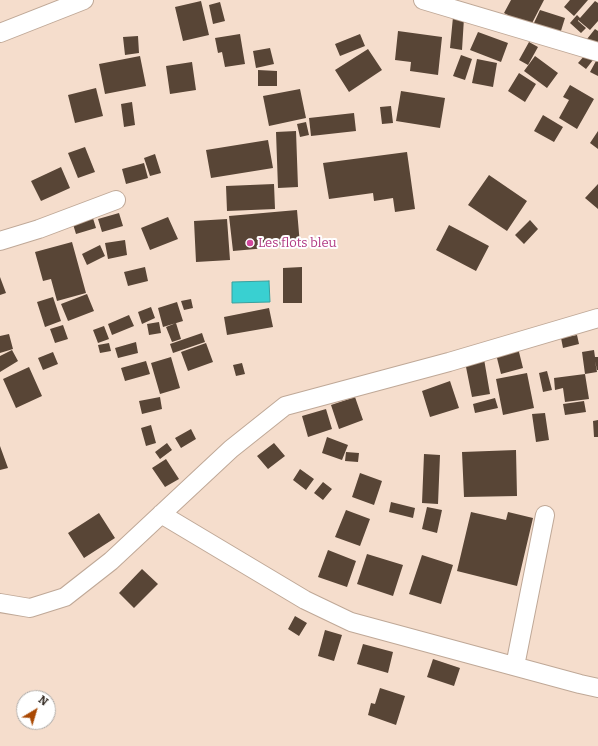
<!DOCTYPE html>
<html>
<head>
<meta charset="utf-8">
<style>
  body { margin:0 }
  #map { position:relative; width:598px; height:746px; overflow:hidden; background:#f5ddcc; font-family:Bitter,serif }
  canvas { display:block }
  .north { position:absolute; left:16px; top:690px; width:40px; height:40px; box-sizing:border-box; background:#fff; border:1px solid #afaca9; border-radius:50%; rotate:38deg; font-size:11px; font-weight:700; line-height:16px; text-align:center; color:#382f28 }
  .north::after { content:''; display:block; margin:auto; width:14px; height:18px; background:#aa4903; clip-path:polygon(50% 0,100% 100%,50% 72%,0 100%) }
</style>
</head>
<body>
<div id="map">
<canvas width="598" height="746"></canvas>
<div class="north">N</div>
</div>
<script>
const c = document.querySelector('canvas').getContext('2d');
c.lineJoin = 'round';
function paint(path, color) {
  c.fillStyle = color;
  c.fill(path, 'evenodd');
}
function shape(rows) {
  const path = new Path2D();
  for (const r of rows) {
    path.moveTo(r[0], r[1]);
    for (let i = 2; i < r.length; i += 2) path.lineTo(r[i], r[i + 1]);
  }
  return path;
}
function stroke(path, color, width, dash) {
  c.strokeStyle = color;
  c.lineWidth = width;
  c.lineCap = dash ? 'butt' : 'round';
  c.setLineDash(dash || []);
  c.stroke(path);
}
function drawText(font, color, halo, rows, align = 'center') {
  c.font = font + ' Bitter,serif';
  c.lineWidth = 4;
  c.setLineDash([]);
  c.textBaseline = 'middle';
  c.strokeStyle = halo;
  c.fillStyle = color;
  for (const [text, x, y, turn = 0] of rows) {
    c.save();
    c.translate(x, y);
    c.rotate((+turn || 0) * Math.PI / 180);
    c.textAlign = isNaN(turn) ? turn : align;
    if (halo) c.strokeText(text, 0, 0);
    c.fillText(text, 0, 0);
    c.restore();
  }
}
const water = shape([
  [269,281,270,302,232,303,232,282,269,281]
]);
const building = shape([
  [511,0,544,0,530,27,504,13],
  [570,0,588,0,574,16,564,7],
  [201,1,209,35,183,41,175,7],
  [595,1,598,3,598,21,590,30,578,20,578,21,586,28,581,33,570,23,577,15,580,18],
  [220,2,225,21,213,24,209,5],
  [540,10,565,18,560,34,533,25],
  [453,17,464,18,462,50,450,48],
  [595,29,598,31,598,43,587,39],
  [398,31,442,37,438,75,410,71,411,62,395,60],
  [478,32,508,43,501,62,470,50],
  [240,34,245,64,225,67,222,52,218,53,215,38],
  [360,34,365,46,340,56,335,44],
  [138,36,139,53,125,55,123,37],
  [529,42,538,47,528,65,519,60],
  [270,48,274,64,256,68,253,51],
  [368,49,382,70,349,92,335,70],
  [461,55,472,59,465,80,453,76],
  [585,55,593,60,586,69,578,63],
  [140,56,146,86,105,94,99,64],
  [535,56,558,73,547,88,524,71],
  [477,59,497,63,493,87,472,83],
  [596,61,598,62,598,76,590,72],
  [192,62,196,90,170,94,166,66],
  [258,70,277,71,277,86,258,86],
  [519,73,536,84,525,102,508,91],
  [570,85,594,99,577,129,559,118,569,100,563,97],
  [96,88,103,116,75,123,68,95],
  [300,89,306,118,269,126,263,96],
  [401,91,445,98,440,128,396,121],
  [132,102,135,125,124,127,121,104],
  [391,106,393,123,382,124,380,107],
  [354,113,356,131,311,136,309,118],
  [543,115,563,127,554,142,534,131],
  [306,122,309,135,300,137,297,124],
  [296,131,298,187,278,188,276,132],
  [598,131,598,149,590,143],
  [268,140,273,168,211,178,206,150],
  [85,147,95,172,78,178,68,153],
  [407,152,415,209,395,212,393,198,374,201,373,193,329,199,323,163],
  [155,154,161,173,150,176,144,158],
  [144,163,148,178,126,184,122,169],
  [61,167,70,188,41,201,31,181],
  [489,175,527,201,507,231,468,205],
  [274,184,275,209,227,211,226,186],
  [598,184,598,209,585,198],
  [297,210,300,245,233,251,229,216],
  [119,213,123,226,102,232,98,219],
  [92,215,96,228,76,234,72,221],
  [168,217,178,239,150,250,141,228],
  [227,219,230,260,196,262,194,221],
  [530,220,538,229,524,244,515,235],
  [449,225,489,246,476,271,436,250],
  [125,240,127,255,108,259,105,243],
  [72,242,86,293,57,301,51,279,43,281,35,252],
  [100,245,105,256,87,265,82,254],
  [145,267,148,281,128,286,124,272],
  [302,267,302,303,283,303,283,268],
  [0,277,6,293,0,295],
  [87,294,94,311,68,321,61,304],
  [53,297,61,321,45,327,37,302],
  [191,299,193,308,184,310,181,301],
  [177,302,183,321,163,327,158,308],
  [151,307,155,318,142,324,138,312],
  [269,308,273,327,227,335,224,317],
  [129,315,134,326,112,335,108,324],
  [159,322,161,333,149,335,147,324],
  [176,323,181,339,172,342,166,327],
  [63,325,68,339,55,343,50,329],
  [104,326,109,339,98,343,93,330],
  [202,333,205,342,173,353,170,344],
  [9,334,13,349,0,353,0,336],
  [577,335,579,344,563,348,561,338],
  [136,342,138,353,118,358,115,348],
  [109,343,111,351,100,353,98,345],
  [206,343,213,362,188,371,181,352],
  [518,348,523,368,501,374,496,354],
  [12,350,18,361,0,372,0,356],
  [594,350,595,357,598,357,598,370,597,370,595,361,597,372,585,374,582,352],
  [53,352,58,364,43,370,38,358],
  [171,357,180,388,160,394,151,363],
  [484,359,490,394,472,397,465,362],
  [146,361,150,374,125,381,121,368],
  [242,363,245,374,236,376,233,365],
  [29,367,42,396,16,408,3,379],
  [547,371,552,390,543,392,539,373],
  [527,373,534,408,503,415,496,379],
  [585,374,589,399,565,402,563,388,555,390,554,378],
  [450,381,459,408,430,417,422,391],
  [160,397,162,409,142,414,139,401],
  [355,397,363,420,339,429,331,405],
  [495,398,498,408,475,413,473,404],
  [584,401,586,412,565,415,563,404],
  [326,409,332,429,308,437,302,416],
  [545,413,549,440,536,442,532,414],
  [598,420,598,437,594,437,593,421],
  [151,425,156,443,146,446,141,428],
  [191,429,196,439,181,448,175,438],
  [327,437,348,445,342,460,322,453],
  [167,443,172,450,160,459,155,452],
  [274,443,285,456,268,469,257,456],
  [0,446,8,468,0,470],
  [516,450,517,496,464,497,462,452],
  [346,452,359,453,358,462,345,461],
  [424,454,440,455,438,504,422,503],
  [166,459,179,479,165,487,152,468],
  [300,469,314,479,306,490,293,480],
  [360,473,382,481,374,505,352,497],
  [323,482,332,489,323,500,314,493],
  [391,502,415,508,413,518,389,512],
  [427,507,442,510,437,533,422,529],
  [346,510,370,519,360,546,335,537],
  [471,512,506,520,508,512,533,518,517,586,457,571],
  [99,513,115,538,84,558,68,533],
  [328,550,356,561,347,587,318,577],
  [367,554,403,565,393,596,357,584],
  [422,555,453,565,441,604,409,594],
  [142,569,158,584,134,608,119,593],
  [295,616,307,623,299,636,288,629],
  [325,630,342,635,334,661,318,656],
  [363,644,393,652,388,673,357,664],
  [433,659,460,668,454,686,427,677],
  [380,688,405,696,396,725,368,715,371,703,375,704]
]);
const minor = shape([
  [423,0,598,52],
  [0,33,84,0],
  [0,241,39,229,116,200],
  [161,514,305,600,351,622,580,684,598,688],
  [0,603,30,608,65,597,111,561,231,449,285,406,449,362,598,318],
  [515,666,545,515]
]);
const markers = [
  [250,243,4,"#d1479c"]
];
const hotelNames = [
  ["Les flots bleu",258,243]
];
paint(water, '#39d0d1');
stroke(water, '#39a09e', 1);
paint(building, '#584536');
stroke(minor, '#bfa897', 20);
stroke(minor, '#fff', 18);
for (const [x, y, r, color] of markers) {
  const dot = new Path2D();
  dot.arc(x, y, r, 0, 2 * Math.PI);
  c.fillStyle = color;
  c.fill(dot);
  stroke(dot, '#fff', 1.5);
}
drawText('13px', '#b23c85', '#fff', hotelNames, 'left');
</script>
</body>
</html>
